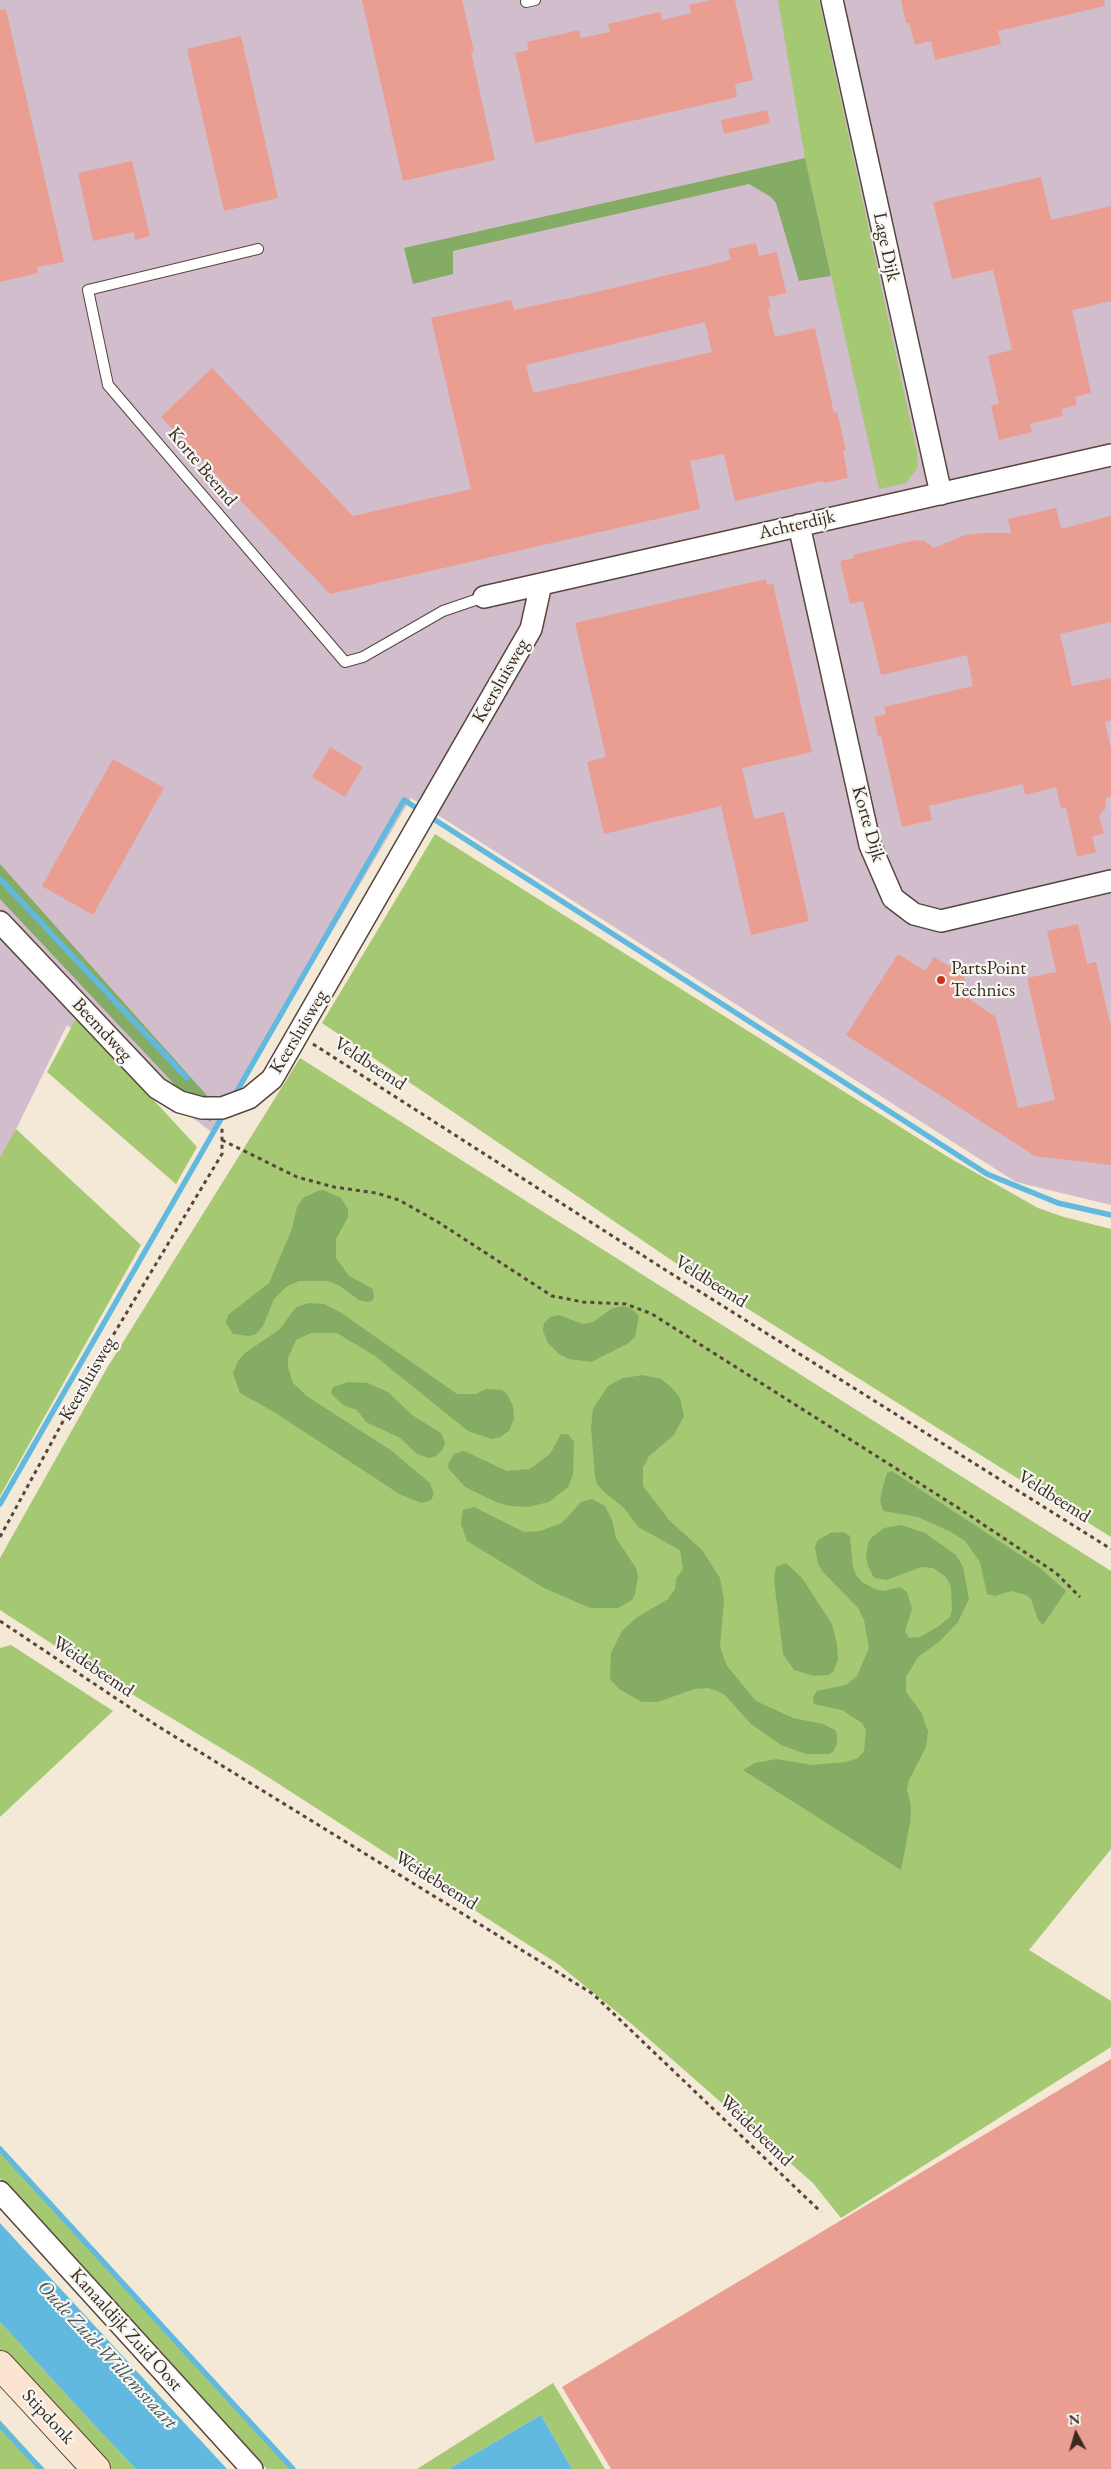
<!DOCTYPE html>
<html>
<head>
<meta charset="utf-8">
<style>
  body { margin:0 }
  #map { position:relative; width:1111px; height:2469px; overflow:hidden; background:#f4e8d6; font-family:"EB Garamond",serif }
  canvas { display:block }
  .north { position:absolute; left:1051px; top:2409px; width:50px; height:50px; -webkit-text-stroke:4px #f6f6f2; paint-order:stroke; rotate:354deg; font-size:14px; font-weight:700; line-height:20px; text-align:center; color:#3b2a1e }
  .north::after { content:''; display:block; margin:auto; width:18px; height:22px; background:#3b2a1e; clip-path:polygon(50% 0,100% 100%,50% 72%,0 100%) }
</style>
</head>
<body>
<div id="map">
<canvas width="1111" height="2469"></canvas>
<div class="north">N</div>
</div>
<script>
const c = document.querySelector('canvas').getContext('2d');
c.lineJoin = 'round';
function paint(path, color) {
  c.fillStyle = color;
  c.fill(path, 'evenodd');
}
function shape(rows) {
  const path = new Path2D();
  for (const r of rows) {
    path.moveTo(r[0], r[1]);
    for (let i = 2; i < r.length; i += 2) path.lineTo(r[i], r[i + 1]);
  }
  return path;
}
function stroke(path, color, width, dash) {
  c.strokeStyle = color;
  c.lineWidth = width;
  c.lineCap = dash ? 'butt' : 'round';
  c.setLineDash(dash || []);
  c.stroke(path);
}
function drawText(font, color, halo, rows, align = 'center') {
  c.font = font + ' "EB Garamond",serif';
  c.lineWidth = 4.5;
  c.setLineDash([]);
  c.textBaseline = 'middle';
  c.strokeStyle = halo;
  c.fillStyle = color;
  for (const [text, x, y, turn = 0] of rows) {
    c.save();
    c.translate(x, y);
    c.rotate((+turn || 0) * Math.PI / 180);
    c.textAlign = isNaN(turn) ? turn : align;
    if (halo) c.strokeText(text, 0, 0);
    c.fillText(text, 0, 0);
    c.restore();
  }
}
const industrial = shape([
  [0,0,1111,0,1111,1205,1016,1182,411,798,213,1133,67,1025,0,1162]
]);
const green = shape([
  [778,0,819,0,917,452,918,467,906,483,879,489,805,158],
  [435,834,948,1157,1038,1208,1064,1217,1111,1229,1111,1537,686,1270,322,1023],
  [77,1017,197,1147,176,1184,47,1072],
  [300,1058,1111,1571,1111,1849,1029,1950,1111,2001,1111,2047,841,2218,813,2183,634,2026,558,1964,254,1768,97,1673,0,1610,0,1558,107,1368],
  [16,1129,141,1245,0,1496,0,1158],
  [11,1645,113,1711,0,1817,0,1648],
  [0,2149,236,2407,293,2469,267,2469,181,2376,0,2178],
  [0,2322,96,2427,136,2469,109,2469,0,2350],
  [553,2383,605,2469,572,2469,541,2415,449,2469,417,2469],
  [0,2420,37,2461,45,2469,0,2469]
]);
const forest = shape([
  [805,158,831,276,799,281,776,203,771,197,749,184,453,251,453,274,413,284,404,248],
  [0,864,219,1109,210,1122,0,899],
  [323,1190,341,1198,348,1209,348,1217,336,1239,336,1258,349,1276,373,1289,374,1298,372,1301,366,1302,359,1300,340,1286,328,1281,299,1281,286,1287,274,1299,263,1326,256,1334,249,1336,233,1334,226,1323,228,1315,269,1283,292,1229,297,1207,303,1198,318,1191],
  [309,1303,324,1304,340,1312,457,1394,476,1394,486,1389,502,1390,507,1394,513,1406,514,1419,509,1431,500,1437,492,1439,468,1431,375,1356,337,1333,311,1333,296,1340,288,1358,288,1367,293,1383,308,1397,392,1451,430,1483,434,1494,431,1500,422,1503,401,1495,274,1412,240,1393,233,1373,238,1361,245,1353,280,1329,296,1307],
  [622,1306,631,1308,639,1316,635,1337,627,1344,591,1362,569,1359,559,1354,548,1343,543,1331,544,1323,550,1317,559,1315,583,1324,593,1322,611,1309],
  [643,1375,661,1379,671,1387,680,1398,684,1416,674,1435,649,1456,643,1468,643,1486,669,1520,702,1550,720,1578,724,1600,720,1647,727,1666,756,1701,793,1718,823,1724,835,1730,837,1734,837,1744,833,1752,829,1754,806,1754,781,1745,751,1724,726,1696,718,1691,708,1688,694,1689,658,1702,642,1702,619,1689,610,1679,611,1653,622,1631,636,1618,668,1599,675,1589,676,1579,683,1569,680,1550,638,1527,624,1508,603,1491,597,1484,595,1476,591,1429,593,1409,608,1386,623,1378],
  [348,1382,368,1383,388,1392,412,1415,441,1433,445,1443,443,1449,436,1456,429,1458,417,1454,400,1438,366,1422,357,1410,343,1405,331,1393,333,1387],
  [561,1434,568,1434,574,1442,573,1475,568,1487,549,1502,527,1507,510,1506,496,1502,465,1487,449,1469,448,1464,454,1454,464,1451,507,1471,530,1469,550,1454],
  [892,1471,1040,1568,1066,1591,1043,1625,1038,1620,1031,1599,1026,1595,1011,1591,995,1596,987,1594,980,1562,965,1541,951,1532,918,1517,883,1511,880,1501,883,1486,887,1473],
  [592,1499,605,1506,612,1520,616,1538,636,1568,638,1577,635,1594,632,1600,618,1608,590,1608,544,1588,467,1541,461,1524,463,1510,474,1507,524,1532,540,1531,562,1523,581,1502],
  [901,1525,925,1533,956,1555,963,1567,969,1599,958,1622,940,1641,918,1657,906,1677,906,1692,921,1712,928,1731,926,1747,909,1780,907,1790,911,1806,910,1823,901,1870,743,1770,755,1763,777,1759,812,1765,846,1762,858,1758,864,1751,866,1730,862,1723,842,1710,814,1704,813,1697,817,1691,846,1685,857,1676,869,1648,864,1620,858,1608,823,1572,818,1564,815,1547,818,1540,830,1533,843,1532,850,1536,853,1567,856,1575,862,1582,875,1589,883,1591,900,1587,907,1592,912,1609,905,1631,909,1638,920,1637,939,1626,950,1617,952,1610,951,1587,946,1577,933,1568,921,1567,887,1580,874,1578,868,1566,866,1557,868,1543,871,1538,884,1528],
  [786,1563,802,1578,832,1624,837,1644,838,1660,833,1672,828,1675,814,1676,794,1670,783,1654,774,1580,776,1567]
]);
const water = shape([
  [0,2223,33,2259,227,2469,136,2469,96,2427,0,2322],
  [541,2415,572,2469,449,2469]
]);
const stream = shape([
  [0,879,187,1078],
  [233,1098,404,800,987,1174,1058,1203,1111,1215],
  [0,1504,225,1112],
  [0,2149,293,2469],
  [0,2425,41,2469]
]);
const building = shape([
  [362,0,462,0,474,52,471,52,495,160,403,181],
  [711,0,735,0,753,80,735,84,737,97,535,143,515,53,529,50,527,42,579,30,581,38,610,32,608,24,660,12,662,20,691,13,689,5],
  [901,0,1104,0,1105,6,998,31,1001,44,935,60,931,41,915,45,909,23,906,23],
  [6,9,64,262,37,267,38,273,0,282,0,10],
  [241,36,278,198,224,211,187,49],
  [767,110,770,123,724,134,721,120],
  [132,161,150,236,135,240,134,232,93,241,78,173],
  [1041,177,1051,220,1111,206,1111,301,1072,310,1091,393,1075,397,1077,405,1061,409,1063,416,1030,424,1032,432,999,440,991,406,999,404,988,356,1012,350,993,270,952,279,933,202],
  [756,243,759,256,777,252,786,293,768,297,771,308,768,309,775,337,815,328,834,413,837,412,846,450,843,450,848,478,824,483,823,481,735,501,724,454,690,461,700,509,330,594,161,417,212,368,353,516,471,489,431,318,511,300,514,310,588,294,731,260,728,249],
  [705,322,712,352,533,393,526,365],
  [1056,508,1061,529,1111,516,1111,622,1060,634,1072,686,1111,678,1111,720,1105,722,1111,749,1111,797,1106,798,1105,809,1099,816,1104,833,1092,837,1096,852,1077,857,1066,807,1061,808,1056,787,1025,795,1023,784,929,806,932,820,902,827,881,736,878,736,874,717,886,714,884,707,973,686,967,655,881,675,863,601,850,604,840,561,854,558,853,555,916,540,924,541,934,548,965,535,982,533,1011,533,1008,519],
  [766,579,767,585,773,584,812,752,742,768,754,819,784,812,809,921,751,935,721,806,604,834,587,762,606,757,575,623],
  [330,747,363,767,345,797,312,777],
  [113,759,164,788,93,915,42,886],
  [1078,924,1087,964,1096,962,1111,1027,1111,1165,1035,1156,846,1035,898,954,925,971,934,957,949,966,961,964,969,999,996,1017,1018,1108,1055,1100,1027,978,1056,972,1047,931],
  [1111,2059,1111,2469,611,2469,562,2387]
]);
const path = shape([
  [313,1044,667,1271,1111,1549],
  [222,1140,297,1177,334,1187,376,1193,399,1200,438,1222,552,1296,583,1302,626,1304,652,1314,960,1509,1056,1573,1080,1597],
  [0,1537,79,1392,222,1154,222,1127],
  [0,1621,156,1725,593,1994,821,2212]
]);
const lane = shape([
  [526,2,535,0],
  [258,249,88,290,108,385,345,662,363,657,443,611,484,597]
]);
const street = shape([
  [832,0,941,494],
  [799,525,870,845,893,898,914,914,941,921,1111,881],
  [484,597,1111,455],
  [0,922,157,1088,180,1102,202,1108,222,1108,249,1098,272,1079,531,629,541,584],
  [0,2192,252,2469]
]);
const secondary = shape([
  [0,2365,96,2469]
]);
const markers = [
  [941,980,5,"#c8321e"]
];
const streetNames = [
  ["Lage Dijk",886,247,78],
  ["Korte Beemd",202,467,50],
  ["Achterdijk",797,525,-13],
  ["Keersluisweg",501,681,-60],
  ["Korte Dijk",868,824,74],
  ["Beemdweg",102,1030,47],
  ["Keersluisweg",299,1032,-59],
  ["Veldbeemd",370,1064,33],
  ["Veldbeemd",711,1282,32],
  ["Keersluisweg",88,1379,-60],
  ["Veldbeemd",1054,1497,32],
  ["Weidebeemd",93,1667,34],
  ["Weidebeemd",436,1881,32],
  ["Weidebeemd",756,2131,44],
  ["Kanaaldijk Zuid Oost",126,2330,48],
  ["Stipdonk",48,2417,47]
];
const poiNames = [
  ["PartsPoint",951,969],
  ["Technics",951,991]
];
const waterNames = [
  ["Oude Zuid-Willemsvaart",107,2355,47]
];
paint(industrial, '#d1bdcb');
paint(green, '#a5c872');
paint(forest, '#84ac64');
paint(water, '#62b9df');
stroke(stream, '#62b9df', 5.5);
paint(building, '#ea9e91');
stroke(lane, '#57463a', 12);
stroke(street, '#57463a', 24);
stroke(secondary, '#57463a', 30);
stroke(path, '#57463a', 3, [4, 4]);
stroke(lane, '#fff', 10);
stroke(street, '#fff', 21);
stroke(secondary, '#fce5d0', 28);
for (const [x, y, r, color] of markers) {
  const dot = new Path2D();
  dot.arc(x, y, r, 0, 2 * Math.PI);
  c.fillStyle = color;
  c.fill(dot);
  stroke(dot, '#f6f6f2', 2);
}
drawText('19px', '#3b2a1e', '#f6f6f2', streetNames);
drawText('19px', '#3b2a1e', '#f6f6f2', poiNames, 'left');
drawText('italic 20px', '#475558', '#f6f6f2', waterNames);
</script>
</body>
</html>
